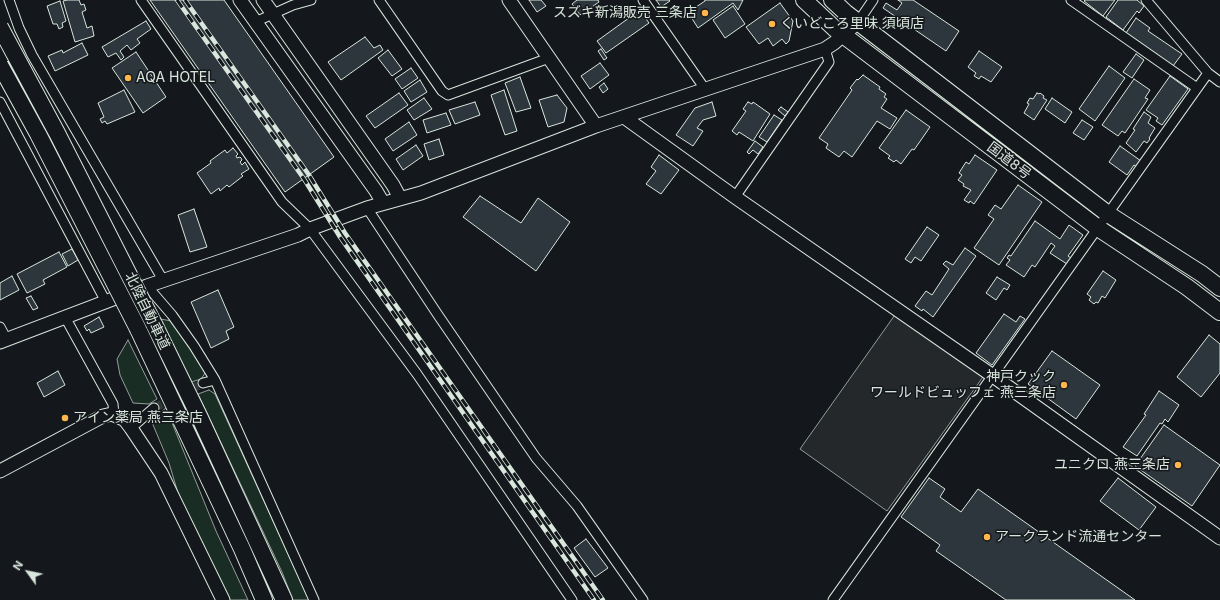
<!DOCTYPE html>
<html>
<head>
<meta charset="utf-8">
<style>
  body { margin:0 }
  #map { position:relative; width:1220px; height:600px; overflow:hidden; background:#14181c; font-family:Inter,sans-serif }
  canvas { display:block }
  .north { position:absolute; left:8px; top:552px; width:40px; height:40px; -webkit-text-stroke:3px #14181c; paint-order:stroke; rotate:303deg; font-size:11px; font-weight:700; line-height:16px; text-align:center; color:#d8e6dc }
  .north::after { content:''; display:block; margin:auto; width:14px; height:18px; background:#d8e6dc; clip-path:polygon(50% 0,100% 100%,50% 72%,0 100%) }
</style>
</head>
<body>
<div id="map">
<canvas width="1220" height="600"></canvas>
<div class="north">N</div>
</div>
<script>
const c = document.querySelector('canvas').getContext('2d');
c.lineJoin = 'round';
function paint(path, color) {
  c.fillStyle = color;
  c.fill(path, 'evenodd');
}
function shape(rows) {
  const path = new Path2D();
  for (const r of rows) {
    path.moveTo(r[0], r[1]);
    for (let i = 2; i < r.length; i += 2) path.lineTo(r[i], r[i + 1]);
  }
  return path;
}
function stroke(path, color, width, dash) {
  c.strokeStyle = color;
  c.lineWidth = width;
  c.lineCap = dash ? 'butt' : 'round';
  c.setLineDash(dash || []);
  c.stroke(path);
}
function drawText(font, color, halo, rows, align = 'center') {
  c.font = font + ' Inter,"Noto Sans JP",sans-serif';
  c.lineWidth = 3;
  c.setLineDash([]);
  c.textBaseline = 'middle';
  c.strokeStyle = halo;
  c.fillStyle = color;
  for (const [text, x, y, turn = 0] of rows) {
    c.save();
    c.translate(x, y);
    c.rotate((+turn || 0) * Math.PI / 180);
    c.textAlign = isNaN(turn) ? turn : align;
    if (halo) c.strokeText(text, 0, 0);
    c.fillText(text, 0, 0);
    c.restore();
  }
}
const green = shape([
  [160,319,172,321,206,372,201,379,188,383,160,319],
  [128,340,157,399,149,404,133,403,120,375,117,359,128,340],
  [209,390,215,394,309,600,293,600,282,572,198,394,209,390],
  [166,408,216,531,248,600,228,600,184,513,169,463,151,420,166,408]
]);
const parking = shape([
  [897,312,985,374,887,511,800,449,897,312]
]);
const building = shape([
  [67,0,79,0,81,5,84,4,86,10,82,12,87,28,92,26,94,36,75,42,63,1,67,0],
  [150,0,224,0,334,157,285,192,150,0],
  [529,0,541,0,546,6,537,12,529,0],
  [577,0,598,0,599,2,580,15,572,4,577,0],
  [656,0,669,0,670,1,661,7,656,0],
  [705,0,743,0,738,10,733,3,698,28,691,17,693,15,690,11,705,1,705,0],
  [898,0,913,0,959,31,946,51,883,8,886,3,897,10,902,3,898,0],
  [1085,0,1115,0,1103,16,1084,1,1085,0],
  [1118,0,1137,0,1144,6,1139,13,1137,11,1123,30,1106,17,1118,0],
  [60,1,66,21,62,23,63,27,59,29,57,24,53,24,47,6,60,1],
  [780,3,793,21,789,41,786,44,782,39,773,46,768,38,759,44,746,27,780,3],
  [733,6,745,24,725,38,713,20,733,6],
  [640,10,649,23,606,53,597,41,640,10],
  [1136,18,1150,28,1148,31,1182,54,1173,66,1126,33,1136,18],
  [146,21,151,29,137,39,140,43,131,50,127,45,120,51,124,57,121,60,116,53,108,57,102,47,146,21],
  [365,37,374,48,380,45,383,50,341,80,328,62,365,37],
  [82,43,88,55,55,71,48,56,62,50,63,53,82,43],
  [601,49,607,58,604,60,598,51,601,49],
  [388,50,402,69,392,76,378,58,388,50],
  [979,51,1002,67,991,82,981,76,979,79,974,76,976,73,968,67,979,51],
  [136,52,166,97,143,113,112,68,136,52],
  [1136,54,1144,60,1132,78,1123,72,1136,54],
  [600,63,609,75,590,89,581,76,600,63],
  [1109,66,1125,78,1095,121,1079,109,1109,66],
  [411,68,418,78,402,89,395,79,411,68],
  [863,75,880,87,879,89,886,94,884,97,887,99,881,108,897,118,890,129,877,121,852,157,844,151,839,157,826,148,828,144,819,138,852,90,850,88,857,79,858,80,863,75],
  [1170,76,1188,89,1162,125,1156,121,1158,118,1146,110,1170,76],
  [520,77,531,108,516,112,505,83,520,77],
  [1134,79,1150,90,1145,98,1148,99,1125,133,1122,131,1118,136,1102,125,1134,79],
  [420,80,427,92,411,102,404,91,420,80],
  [604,83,608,89,603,93,599,87,604,83],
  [124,90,135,112,107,124,105,121,102,123,100,119,104,117,98,103,124,90],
  [504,90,517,131,505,135,491,95,504,90],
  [399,93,408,105,375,128,366,116,399,93],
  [1037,93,1039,94,1040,93,1044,96,1043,98,1047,100,1034,120,1024,113,1029,104,1027,103,1030,98,1033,99,1037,93],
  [557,95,567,108,564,122,548,127,539,100,557,95],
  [424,98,432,109,414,120,407,110,424,98],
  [1052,98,1072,112,1065,123,1045,109,1052,98],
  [475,102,480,115,455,124,449,110,475,102],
  [712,102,716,116,703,120,697,128,703,131,693,146,676,135,695,108,712,102],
  [748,102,752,104,753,102,770,114,753,141,739,132,737,135,732,131,746,111,743,109,748,102],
  [781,107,788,112,785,116,778,110,781,107],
  [906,110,930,127,914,150,912,149,901,164,896,160,894,162,888,158,890,156,879,148,906,110],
  [1144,112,1151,117,1148,123,1155,128,1149,138,1150,139,1147,143,1144,141,1136,152,1126,143,1135,130,1133,129,1144,112],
  [446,113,451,125,427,133,423,120,446,113],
  [774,115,782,120,767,142,759,137,774,115],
  [1082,120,1093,127,1084,140,1073,133,1082,120],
  [409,122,417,135,393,151,385,139,409,122],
  [439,139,444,155,429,160,424,144,439,139],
  [755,141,763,147,758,154,753,150,749,154,747,152,755,141],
  [416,145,423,156,403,170,396,159,416,145],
  [1120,146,1141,161,1137,167,1134,165,1127,175,1109,162,1120,146],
  [233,148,238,154,236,156,237,158,240,157,241,158,242,160,240,162,242,165,245,162,249,169,241,174,243,176,229,187,227,185,220,191,219,188,211,194,197,173,211,163,210,161,225,150,227,153,233,148],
  [659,155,679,170,661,194,646,184,656,171,651,167,659,155],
  [975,155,997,170,974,204,970,201,969,203,964,200,971,190,963,186,964,184,958,180,962,175,959,173,966,162,969,164,975,155],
  [1018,185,1042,202,999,265,974,248,994,219,988,215,995,205,1001,209,1018,185],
  [480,196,521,223,538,198,570,222,536,271,463,217,480,196],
  [194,209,207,247,190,252,178,215,194,209],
  [1035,221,1060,239,1069,225,1083,235,1068,256,1071,258,1067,264,1050,253,1055,246,1051,243,1035,267,1032,265,1024,277,1006,265,1010,260,1007,258,1009,255,1011,256,1035,221],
  [927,227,939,235,921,261,915,257,911,263,905,259,927,227],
  [965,248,976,256,933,317,923,309,922,311,915,306,926,291,932,295,949,269,943,264,946,261,953,265,965,248],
  [72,249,78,260,68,266,62,254,72,249],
  [59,252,67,267,43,280,45,284,27,293,17,274,59,252],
  [1103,271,1116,280,1105,298,1102,296,1098,303,1096,302,1094,304,1089,300,1091,297,1087,294,1103,271],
  [12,276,19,290,0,300,0,283,12,276],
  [997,277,1010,285,1007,290,1004,288,996,300,986,293,997,277],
  [218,290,234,327,226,331,229,339,211,348,191,302,218,290],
  [31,296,38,308,33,310,26,298,31,296],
  [1004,314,1016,322,1020,316,1025,319,992,365,976,353,1004,314],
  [99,317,104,327,91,333,89,329,87,331,84,326,99,317],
  [1209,335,1220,344,1220,373,1201,397,1177,377,1209,335],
  [1052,351,1100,385,1076,419,1028,384,1052,351],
  [58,371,65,385,44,397,37,383,58,371],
  [1159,391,1179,405,1168,422,1165,419,1162,424,1160,423,1137,456,1123,447,1146,415,1144,414,1159,391],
  [1164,425,1220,465,1192,506,1135,466,1164,425],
  [929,478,945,489,940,497,961,512,978,489,1135,600,1006,600,936,551,940,545,901,517,929,478],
  [1118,478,1156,507,1139,530,1100,501,1118,478],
  [586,539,608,568,595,577,574,548,586,539]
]);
const streetTunnel = shape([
  [154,408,203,383]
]);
const street = shape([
  [9,0,19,28,32,55,163,280],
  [141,0,282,202,310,229,417,374,572,600],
  [379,0,442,91,448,95,549,58],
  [643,0,705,89],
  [1071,0,1197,88],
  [1146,0,1208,73,1220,82],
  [255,22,293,5,311,0],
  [858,22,873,0],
  [0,102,106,302],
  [735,197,829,62,825,49],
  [367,208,438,315,536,458,577,506,643,600],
  [147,286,172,315,194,346,215,380,314,600],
  [65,317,113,404,114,415],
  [0,327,7,340],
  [203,383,215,380],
  [131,428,154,408],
  [833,600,1208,73]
]);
const secondary = shape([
  [240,0,376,191,383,203],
  [263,0,393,185,400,198],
  [509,0,596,126],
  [624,117,735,197,993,376,1220,538],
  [0,342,147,286,298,235,310,229,367,208,421,193,596,126,825,49,834,43,858,22],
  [0,471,103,416,112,414,119,417,125,420,131,428,161,473,223,600]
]);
const highway = shape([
  [804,0,834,28,1098,228,1187,287,1220,312],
  [832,0,846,13,1108,214,1202,274,1220,288],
  [154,324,200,418,284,600],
  [138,329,242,549,264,600]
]);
const rail = shape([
  [177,0,304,179,340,237,594,600],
  [185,0,309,175,345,233,603,600]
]);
const highwayBridge = shape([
  [0,27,57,133,154,324],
  [0,65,38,134,138,329]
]);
const markers = [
  [705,13,4,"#ffb74d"],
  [772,24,4,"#ffb74d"],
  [128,78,4,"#ffb74d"],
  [1064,385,4,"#ffb74d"],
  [65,418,4,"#ffb74d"],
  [1178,465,4,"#ffb74d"],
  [987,537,4,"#ffb74d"]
];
const poiNames = [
  ["スズキ新潟販売 三条店",697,13,"right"],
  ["くいどころ里味 須頃店",780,24],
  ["AQA HOTEL",136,78],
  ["神戸クック",1056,377,"right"],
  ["ワールドビュッフェ 燕三条店",1056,393,"right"],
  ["アイン薬局 燕三条店",73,418],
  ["ユニクロ 燕三条店",1170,465,"right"],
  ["アークランド流通センター",995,537]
];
const streetNames = [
  ["国道8号",1009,161,37],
  ["北陸自動車道",147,311,64]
];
paint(green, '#1a2d24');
stroke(green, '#939e99', 1);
paint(parking, '#24282b');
stroke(parking, '#939e99', 1);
paint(building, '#2c363c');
stroke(building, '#d8e6dc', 1);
stroke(streetTunnel, '#313739', 9, [9, 4.5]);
stroke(street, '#d8e6dc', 11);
stroke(secondary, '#d8e6dc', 15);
stroke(highway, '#d8e6dc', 18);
stroke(street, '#14181c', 9);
stroke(secondary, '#14181c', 13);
stroke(highway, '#14181c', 16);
stroke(rail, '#d8e6dc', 4.5);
stroke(rail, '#14181c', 3, [9]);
stroke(highwayBridge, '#d8e6dc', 18, []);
stroke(highwayBridge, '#14181c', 16);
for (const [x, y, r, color] of markers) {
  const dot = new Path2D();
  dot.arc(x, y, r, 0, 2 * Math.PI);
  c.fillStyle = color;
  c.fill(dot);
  stroke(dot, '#14181c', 1.5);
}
drawText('14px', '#d8e6dc', '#14181c', poiNames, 'left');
drawText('14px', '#d8e6dc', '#14181c', streetNames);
</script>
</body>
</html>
